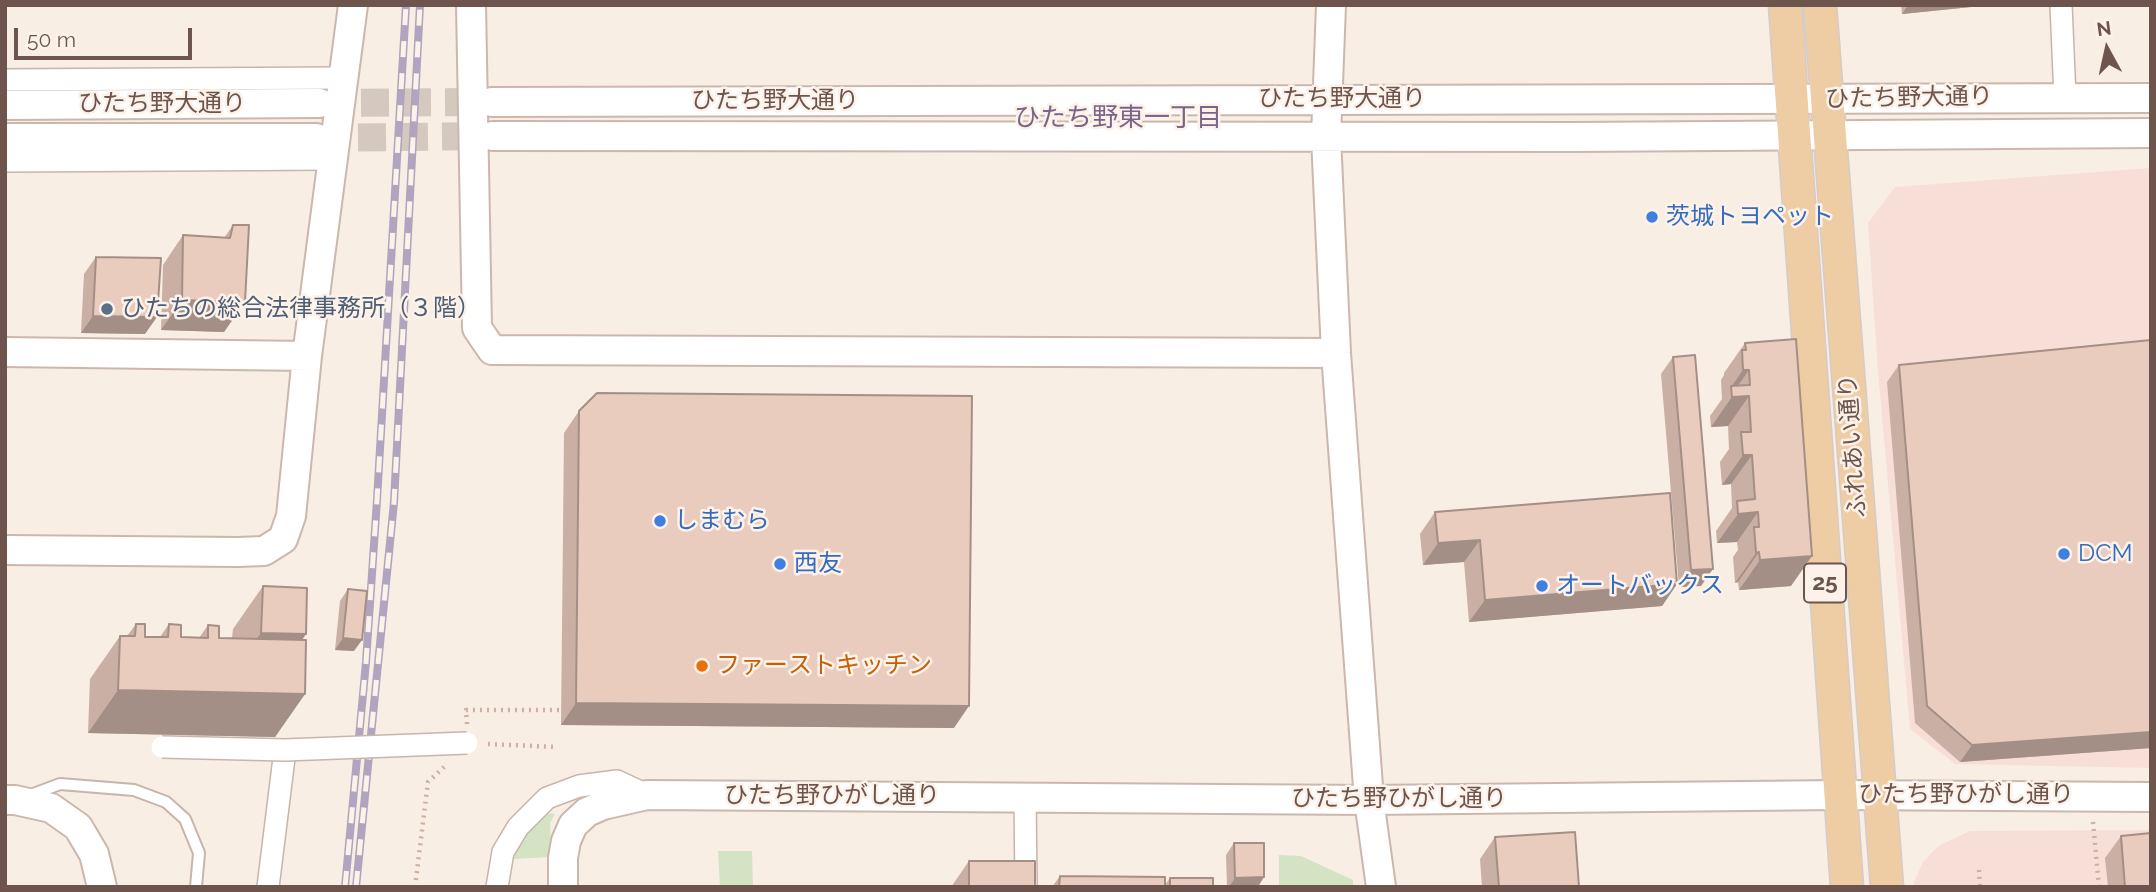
<!DOCTYPE html>
<html>
<head>
<meta charset="utf-8">
<style>
  body { margin:0 }
  #map { position:relative; width:2156px; height:892px; overflow:hidden; background:#f8eee3; font-family:Raleway,sans-serif }
  canvas { display:block }
  .frame { position:absolute; inset:0; border:7px solid #6d554d; pointer-events:none }
  .north { position:absolute; left:2072px; top:14px; width:70px; height:70px; -webkit-text-stroke:5px #fcf2e9; paint-order:stroke; rotate:352deg; font-size:19px; font-weight:700; line-height:28px; text-align:center; color:#6d554d }
  .north::after { content:''; display:block; margin:auto; width:24px; height:32px; background:#6d554d; clip-path:polygon(50% 0,100% 100%,50% 72%,0 100%) }
  .scale { position:absolute; left:14px; top:28px; width:178px; height:32px; box-sizing:border-box; border:4px solid #6d554d; border-top:0; padding-left:9px; font-size:21px; line-height:24px; white-space:nowrap; color:#6d554d; -webkit-text-stroke:5px #fcf2e9; paint-order:stroke }
</style>
</head>
<body>
<div id="map">
<canvas width="2156" height="892"></canvas>
<div class="frame"></div>
<div class="north">N</div>
<div class="scale">50 m</div>
</div>
<script>
const c = document.querySelector('canvas').getContext('2d');
c.lineJoin = 'round';
function paint(path, color) {
  c.fillStyle = color;
  c.fill(path, 'evenodd');
}
function shape(rows) {
  const path = new Path2D();
  for (const r of rows) {
    path.moveTo(r[0], r[1]);
    for (let i = 2; i < r.length; i += 2) path.lineTo(r[i], r[i + 1]);
  }
  return path;
}
function stroke(path, color, width, dash) {
  c.strokeStyle = color;
  c.lineWidth = width;
  c.lineCap = dash ? 'butt' : 'round';
  c.setLineDash(dash || []);
  c.stroke(path);
}
function drawText(font, color, halo, rows, align = 'center') {
  c.font = font + ' Raleway,"Noto Sans JP",sans-serif';
  c.lineWidth = 5;
  c.setLineDash([]);
  c.textBaseline = 'middle';
  c.strokeStyle = halo;
  c.fillStyle = color;
  for (const [text, x, y, turn = 0] of rows) {
    c.save();
    c.translate(x, y);
    c.rotate((+turn || 0) * Math.PI / 180);
    c.textAlign = isNaN(turn) ? turn : align;
    if (halo) c.strokeText(text, 0, 0);
    c.fillText(text, 0, 0);
    c.restore();
  }
}
const commercial = shape([
  [2151,168,2151,768,1955,764,1910,729,1878,371,1868,223,1895,187],
  [2151,830,2151,887,1914,887,1914,882,1923,862,1938,846,1970,831]
]);
const green = shape([
  [547,813,555,814,550,823,551,857,514,859,516,849,524,835],
  [718,851,752,851,753,887,720,887],
  [1279,855,1301,856,1353,880,1353,887,1279,887]
]);
const secondaryTunnel = shape([
  [319,103,492,102],
  [316,138,493,136]
]);
const path = shape([
  [467,724,466,710,565,710],
  [488,744,557,747],
  [2093,822,2099,887],
  [1979,870,1980,887],
  [415,887,428,782,445,766]
]);
const lane = shape([
  [28,796,60,784,134,790,166,802,185,819,199,853,196,887]
]);
const street = shape([
  [2061,5,2065,97],
  [5,80,343,78],
  [5,161,332,159],
  [1025,796,1026,887],
  [268,887,285,750],
  [497,887,503,852,518,827,547,798,579,786,617,781,647,795]
]);
const secondary = shape([
  [471,5,477,328,492,350,1336,353],
  [1331,5,1326,137,1336,353,1369,800,1381,887],
  [492,102,2151,98],
  [5,105,319,103],
  [493,136,1573,137,2151,133],
  [5,138,316,138],
  [5,352,307,356],
  [5,550,238,552,264,551,283,539,291,516,307,356,353,5],
  [5,800,15,800,51,808,78,827,94,854,102,887],
  [563,887,563,858,566,841,573,825,587,812,603,805,647,795,1369,800,1839,795,2151,797]
]);
const primary = shape([
  [1785,5,1847,887],
  [1820,5,1887,887]
]);
const rail = shape([
  [345,887,366,662,377,500,406,5],
  [356,887,394,502,420,5]
]);
const streetBridge = shape([
  [162,747,285,750,467,743]
]);
const wall = shape([
  [1901,5,1982,5,1981,6,1902,14],
  [233,225,245,302,224,332,161,330,163,265,183,235,224,238],
  [96,257,145,334,81,333,84,274],
  [2151,340,2151,748,1960,762,1915,723,1887,382,1899,365],
  [1745,343,1791,586,1739,590,1738,582,1735,583,1733,557,1738,550,1737,542,1717,543,1716,531,1732,508,1731,484,1722,485,1720,462,1729,449,1728,426,1711,427,1710,416,1722,399,1721,380,1724,375,1724,373],
  [1673,357,1701,586,1679,587,1661,374],
  [579,411,954,728,561,725,564,433],
  [1435,512,1677,584,1662,606,1469,622,1464,562,1423,565,1420,534],
  [263,586,306,634,302,640,305,694,275,737,88,733,90,679,120,636,127,636,136,624,145,637,160,637,169,624,181,637,199,638,208,625,219,638,232,638,233,629],
  [348,589,354,651,335,650,340,601],
  [2121,836,2151,887,2108,887,2105,858],
  [1495,837,1579,887,1482,887,1480,859],
  [1234,843,1258,887,1227,887,1226,855],
  [969,861,1035,887,951,887],
  [1060,876,1165,885,1170,878,1213,887,1052,887]
]);
const shadedWall = shape([
  [1908,5,1982,5,1981,6,1902,14],
  [182,300,245,302,224,332,161,330],
  [93,316,157,317,145,334,81,333],
  [1743,370,1749,370,1732,394,1731,387],
  [1749,396,1728,426,1711,427,1732,397],
  [1743,455,1752,455,1731,484,1722,485],
  [1758,512,1737,542,1717,543,1738,514],
  [1480,540,1464,562,1423,565,1438,543],
  [1759,552,1738,582,1735,583,1756,553],
  [1812,556,1791,586,1739,590,1760,560],
  [1713,569,1701,586,1679,587,1691,570],
  [1677,584,1662,606,1469,622,1485,600],
  [261,633,306,634,276,677,231,676],
  [343,638,362,640,354,651,335,650],
  [118,690,305,694,275,737,88,733],
  [576,703,969,706,954,728,561,725],
  [2151,732,2151,748,1960,762,1972,745],
  [1264,877,1258,887,1229,887,1235,878]
]);
const building = shape([
  [233,225,249,225,245,302,182,300,183,235,230,238,233,225],
  [96,257,161,258,157,317,93,316,96,257],
  [1796,339,1812,556,1760,560,1759,552,1756,553,1754,527,1759,527,1758,512,1738,514,1737,501,1755,499,1752,455,1743,455,1741,432,1751,432,1749,396,1732,397,1731,386,1750,385,1749,370,1743,370,1742,350,1746,350,1745,343,1796,339],
  [2151,340,2151,732,1972,745,1927,706,1899,365,2151,340],
  [1695,355,1713,569,1691,570,1673,357,1695,355],
  [597,393,972,396,969,706,576,703,579,411,597,393],
  [1670,493,1677,584,1485,600,1480,540,1438,543,1435,512,1670,493],
  [263,586,307,588,306,634,261,633,263,586],
  [348,589,367,591,362,640,343,638,348,589],
  [136,624,145,624,145,637,168,637,169,624,181,625,181,637,208,638,208,625,219,626,219,638,306,640,305,694,118,690,120,636,135,636,136,624],
  [1575,832,1579,887,1499,887,1495,837,1575,832],
  [2151,833,2151,887,2125,887,2121,836,2151,833],
  [1234,843,1264,843,1264,877,1235,878,1234,843],
  [969,861,1035,861,1035,887,969,887,969,861],
  [1060,876,1165,877,1165,887,1059,887,1060,876],
  [1170,878,1213,878,1213,887,1170,887,1170,878]
]);
const markers = [
  [1652,217,7,"#3f7fe0"],
  [107,309,7,"#5c6f8a"],
  [660,521,7,"#3f7fe0"],
  [2064,554,7,"#3f7fe0"],
  [780,564,7,"#3f7fe0"],
  [1542,586,7,"#3f7fe0"],
  [702,666,7,"#e8710a"]
];
const shields = [
  [1825,583,42]
];
const shieldNames = [
  ["25",1825,583]
];
const streetNames = [
  ["ひたち野大通り",1909,98,-1],
  ["ひたち野大通り",1342,99],
  ["ひたち野大通り",775,101],
  ["ひたち野大通り",162,104],
  ["ふれあい通り",1853,446,-94],
  ["ひたち野ひがし通り",1966,795],
  ["ひたち野ひがし通り",832,796],
  ["ひたち野ひがし通り",1399,799]
];
const shopNames = [
  ["茨城トヨペット",1666,217],
  ["しまむら",674,521],
  ["DCM",2078,554],
  ["西友",794,564],
  ["オートバックス",1556,586]
];
const serviceNames = [
  ["ひたちの総合法律事務所（３階）",121,309]
];
const foodNames = [
  ["ファーストキッチン",716,666]
];
const neighbourhoodNames = [
  ["ひたち野東一丁目",1118,118]
];
paint(commercial, '#f7dfd8');
paint(green, '#d4e3c4');
stroke(secondaryTunnel, '#d5c8be', 28, [28, 14]);
stroke(lane, '#c7b5ac', 14);
stroke(street, '#c7b5ac', 24);
stroke(secondary, '#ccb7ac', 32);
stroke(primary, '#d3ccca', 35);
stroke(path, '#ceafa2', 4.5, [2, 5]);
stroke(lane, '#fff', 10);
stroke(street, '#fff', 21);
stroke(secondary, '#fff', 28);
stroke(primary, '#eecca4', 32);
stroke(rail, '#b0a4bf', 8);
stroke(rail, '#fcf2e9', 5, [16]);
stroke(streetBridge, '#c7b5ac', 24, []);
stroke(streetBridge, '#fff', 21);
paint(wall, '#c9afa4');
paint(shadedWall, '#a48f86');
paint(building, '#eaccbf');
stroke(building, '#a48f86', 2);
for (const [x, y, r, color] of markers) {
  const dot = new Path2D();
  dot.arc(x, y, r, 0, 2 * Math.PI);
  c.fillStyle = color;
  c.fill(dot);
  stroke(dot, '#fcf2e9', 2.5);
}
for (const [x, y, w] of shields) {
  const box = new Path2D();
  box.roundRect(x - w / 2, y - 19.5, w, 39, 5);
  c.fillStyle = '#fcf2e9';
  c.fill(box);
  stroke(box, '#6d554d', 2);
}
drawText('bold 23px', '#6d554d', null, shieldNames);
drawText('24px', '#6d554d', '#fcf2e9', streetNames);
drawText('24px', '#366cbe', '#fcf2e9', shopNames, 'left');
drawText('24px', '#4e5e75', '#fcf2e9', serviceNames, 'left');
drawText('24px', '#c56008', '#fcf2e9', foodNames, 'left');
drawText('26px', '#7a6589', '#fcf2e9', neighbourhoodNames);
</script>
</body>
</html>
